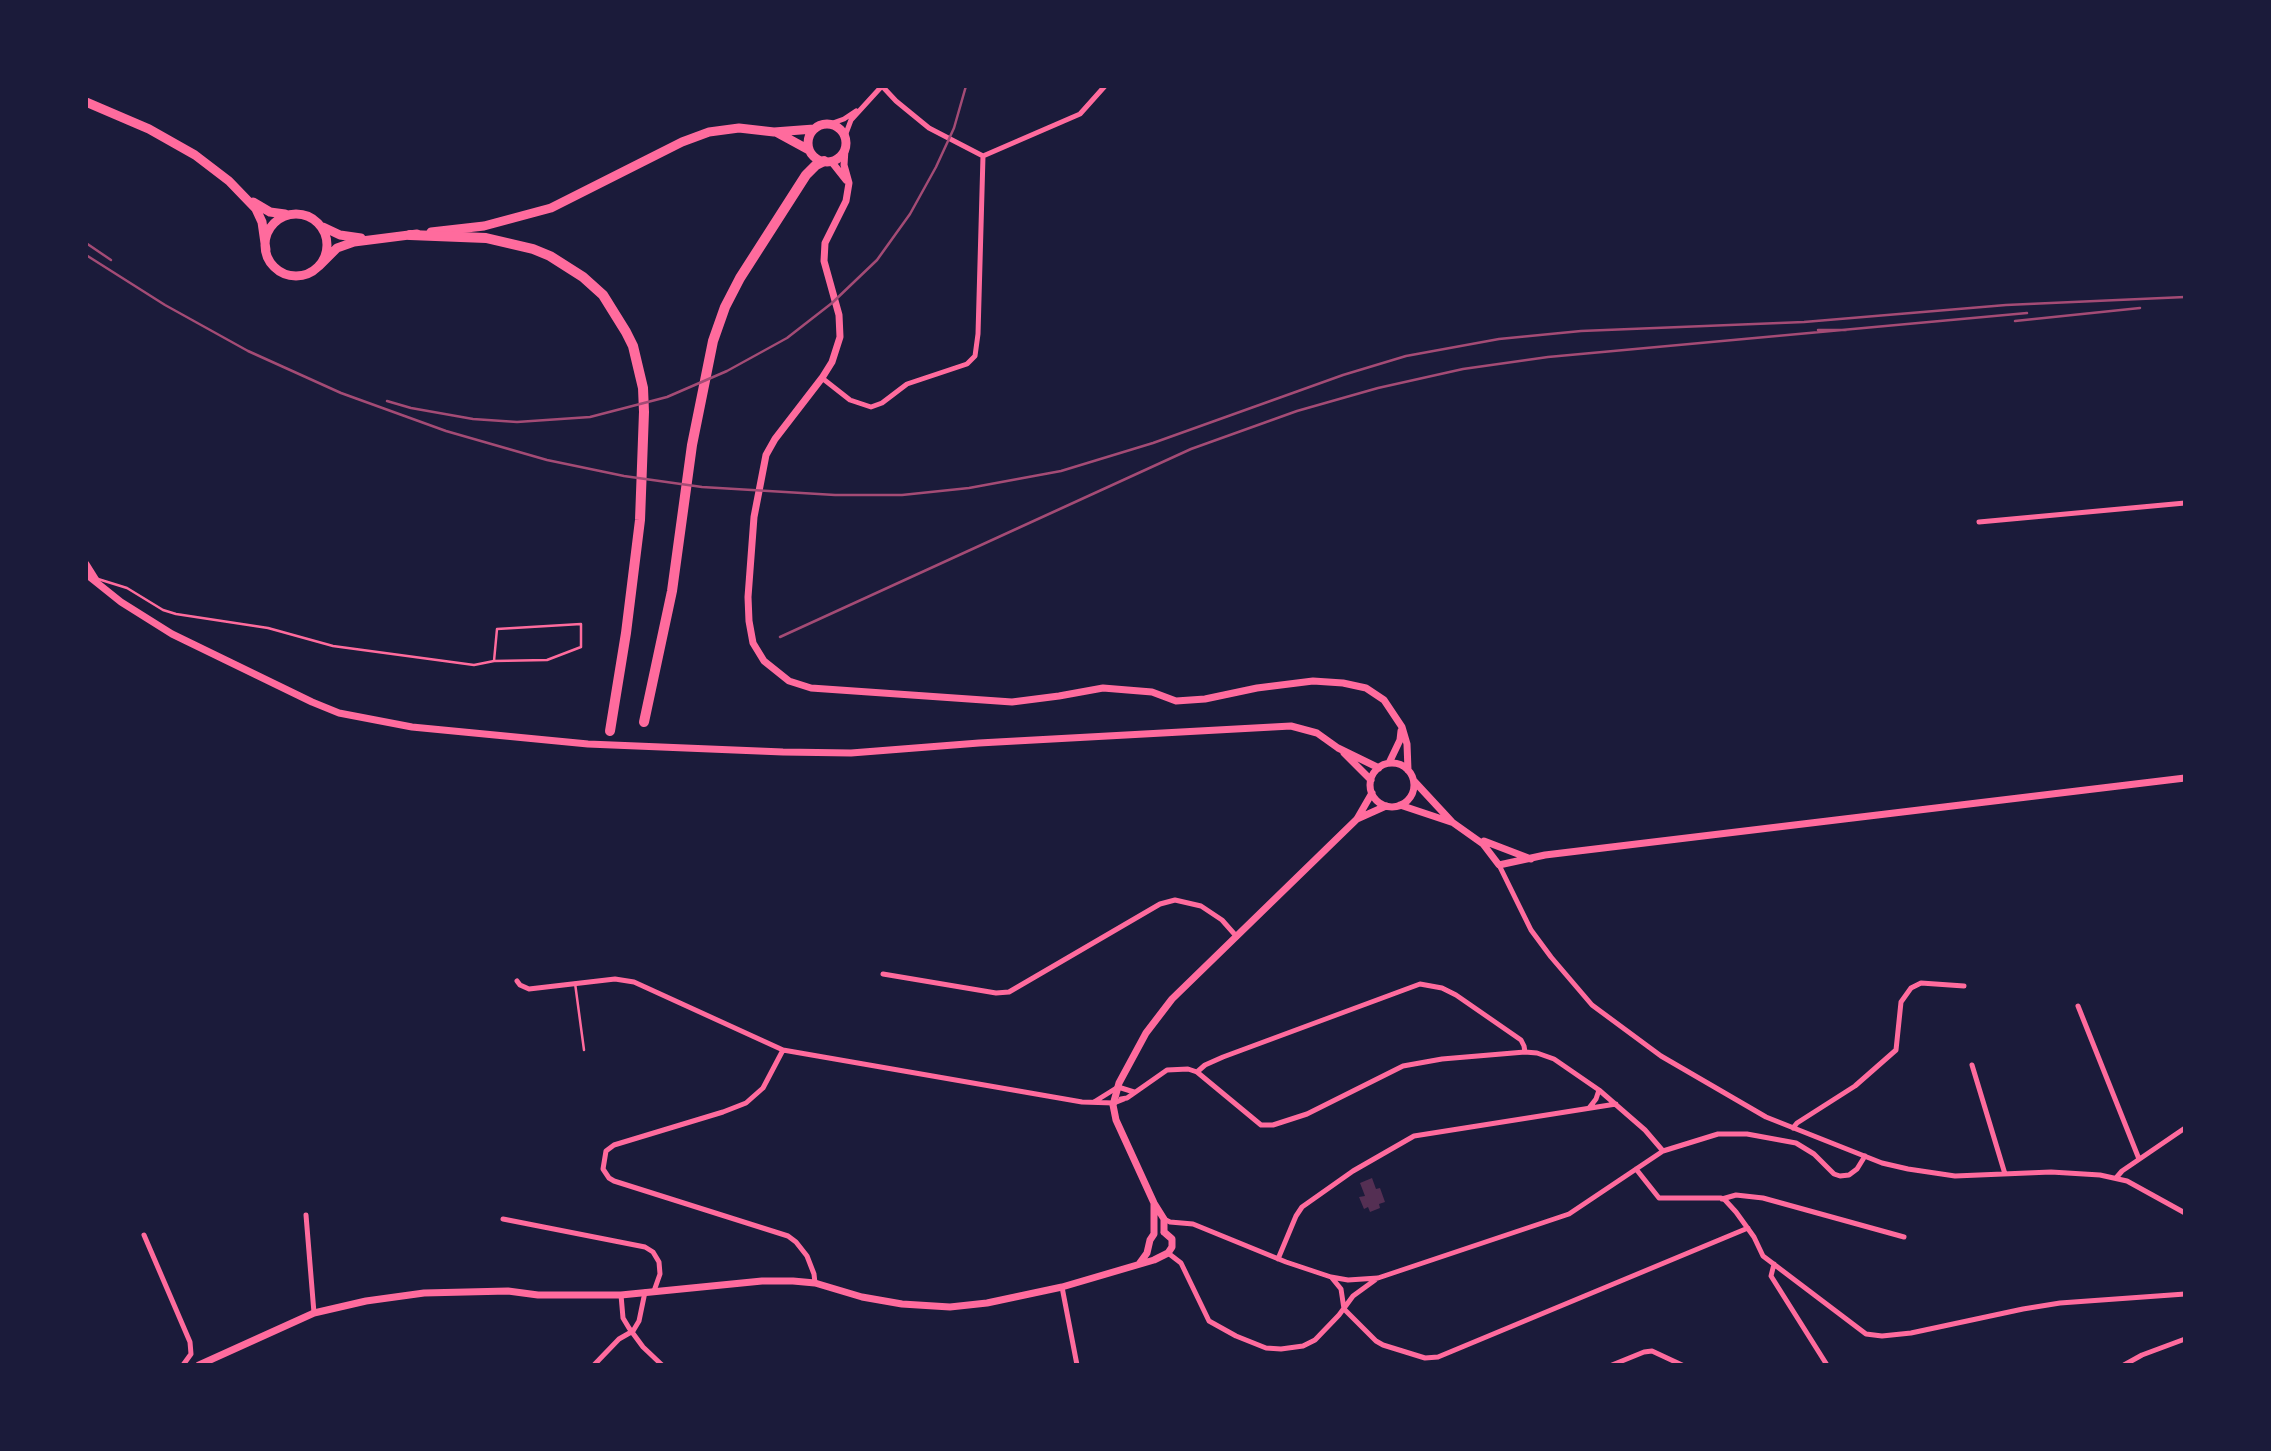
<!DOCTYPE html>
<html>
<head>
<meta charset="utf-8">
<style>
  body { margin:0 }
  #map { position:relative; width:2271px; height:1451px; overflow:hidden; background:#1b1b3a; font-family:Barlow,sans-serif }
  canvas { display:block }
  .frame { position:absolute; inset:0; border:88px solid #1b1b3a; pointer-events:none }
</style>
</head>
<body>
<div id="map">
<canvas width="2271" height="1451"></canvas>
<div class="frame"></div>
</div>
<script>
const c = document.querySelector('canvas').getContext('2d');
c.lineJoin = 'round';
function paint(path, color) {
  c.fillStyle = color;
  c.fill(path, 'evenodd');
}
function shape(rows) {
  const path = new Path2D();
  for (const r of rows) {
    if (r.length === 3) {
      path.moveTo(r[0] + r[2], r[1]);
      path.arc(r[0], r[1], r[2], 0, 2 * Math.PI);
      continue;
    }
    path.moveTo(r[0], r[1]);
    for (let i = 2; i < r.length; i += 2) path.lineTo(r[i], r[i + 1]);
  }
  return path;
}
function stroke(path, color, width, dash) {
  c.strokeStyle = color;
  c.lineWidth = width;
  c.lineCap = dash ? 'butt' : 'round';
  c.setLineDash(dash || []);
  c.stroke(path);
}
const building = shape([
  [1372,1178,1376,1189,1380,1188,1385,1202,1379,1204,1380,1208,1370,1212,1368,1207,1364,1209,1359,1197,1365,1196,1360,1183]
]);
const service = shape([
  [98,579,127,588,163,610,176,614,268,628,333,646,474,665,494,661,497,629,581,624,581,647,547,660,494,661],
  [575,983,584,1050]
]);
const minor = shape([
  [882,86,896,101,929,128,983,156],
  [830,124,844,119,856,111],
  [845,136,851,120,882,86],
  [983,156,1080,114,1105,86],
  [822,378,850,400,871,407,882,403,907,384,967,364,975,356,978,334,983,156],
  [1979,522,2185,503],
  [1499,865,1531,930,1551,957,1592,1005,1661,1056,1766,1117,1882,1163,1908,1169,1955,1176,2051,1172,2100,1175,2127,1181,2185,1213],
  [883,974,996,993,1009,992,1160,904,1175,900,1201,906,1222,920,1237,937],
  [517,981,520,985,529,989,615,979,634,982,783,1050,1082,1102,1114,1103,1124,1099],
  [2078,1006,2139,1159],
  [783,1050,763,1088,746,1103,723,1112,614,1145,606,1151,603,1169,609,1178,614,1181,788,1236,796,1242,807,1256,814,1274,815,1283],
  [1972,1065,2005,1174],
  [1197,1072,1205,1065,1223,1057,1420,984,1442,988,1456,995,1521,1040,1524,1046,1525,1052],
  [1121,1099,1127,1098,1167,1070,1188,1069,1197,1072,1261,1125,1273,1125,1307,1114,1403,1066,1442,1059,1525,1052,1537,1053,1554,1059,1599,1090,1645,1130,1663,1151],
  [1094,1102,1118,1087,1134,1092],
  [1589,1108,1596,1099,1599,1090],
  [1793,1128,1797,1123,1855,1086,1896,1050,1901,1002,1911,988,1921,983,1964,986],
  [1636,1169,1659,1198,1721,1198,1725,1200,1736,1212,1754,1237,1763,1256,1866,1334,1882,1336,1911,1333,2023,1309,2060,1303,2185,1294],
  [2116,1178,2122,1171,2185,1128],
  [1722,1199,1736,1195,1763,1198,1904,1237],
  [306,1215,314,1313],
  [503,1219,645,1247,653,1252,659,1262,660,1274,654,1291],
  [1164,1219,1170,1222,1193,1224,1286,1262,1331,1277,1348,1280,1378,1278,1569,1214,1663,1151,1718,1134,1747,1134,1796,1143,1814,1154,1834,1174,1840,1176,1849,1175,1857,1169,1865,1156],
  [144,1235,190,1342,191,1354,183,1365],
  [1168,1253,1181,1263,1209,1321,1236,1336,1266,1348,1281,1349,1303,1346,1315,1340,1339,1315,1353,1296,1375,1280],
  [1278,1259,1296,1216,1302,1207,1353,1171,1414,1136,1616,1104],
  [1774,1264,1771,1276,1827,1365],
  [1332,1278,1341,1289,1344,1309],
  [1062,1287,1077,1365],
  [621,1295,623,1318,629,1328,643,1347,662,1365],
  [1344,1309,1376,1341,1383,1345,1425,1358,1438,1357,1748,1228],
  [633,1331,639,1321,645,1292],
  [594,1365,619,1339,633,1331],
  [1612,1365,1644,1352,1652,1351,1682,1365],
  [2124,1365,2142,1355,2185,1339]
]);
const tertiary = shape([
  [845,149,844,165,849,183,846,201,825,243,824,261,839,315,840,337,832,362,822,378,775,439,766,455,754,517,748,597,749,621,753,643,764,661,789,681,811,688,1012,702,1059,696,1103,688,1152,692,1176,701,1205,699,1257,688,1313,681,1343,683,1366,688,1384,700,1402,727,1407,744,1408,770],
  [831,161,846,180],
  [86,564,96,580],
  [86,574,121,602,172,634,312,702,339,713,412,727,588,744,783,752,851,753,979,743,1291,726,1317,733,1338,748,1379,768],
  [1344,753,1371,780],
  [1389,763,1400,740,1401,731],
  [1392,785,22],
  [1414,781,1452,822,1483,844,1499,865,1545,855,2185,778],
  [1400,805,1451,822],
  [1357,819,1386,806],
  [1484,841,1531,859],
  [1164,1232,1164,1219,1154,1203,1116,1120,1113,1105,1119,1083,1146,1033,1172,999,1357,819,1372,793],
  [1139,1264,1147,1253,1150,1240,1154,1234,1154,1204],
  [199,1365,314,1313,366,1301,424,1293,508,1291,538,1295,621,1295,762,1281,793,1281,815,1283,862,1297,902,1304,950,1307,987,1303,1062,1287,1154,1260,1168,1253,1172,1247,1172,1239,1164,1232]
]);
const primary = shape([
  [86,102,149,129,195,155,229,181,256,209,262,222,266,250],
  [827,143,19],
  [776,132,809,150],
  [253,202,270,212,285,214],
  [296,245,31],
  [323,227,340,235,361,238],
  [431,232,484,226,551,208,682,142,709,132,739,128,774,132,814,129],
  [319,266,337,248,354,242,417,234]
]);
const motorway = shape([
  [410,235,486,238,533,249,550,256,583,277,603,295,626,332,633,346,643,388,644,412,640,520,626,633,610,731],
  [644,722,672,591,692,445,713,341,725,307,740,278,806,175,816,165,824,161]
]);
const rail = shape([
  [86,243,111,260],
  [86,255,165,305,248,351,341,393,446,431,547,460,624,476,702,487,835,495,902,495,969,488,1061,471,1153,443,1343,375,1406,356,1499,339,1581,331,1804,322,2006,305,2185,297],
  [2015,321,2140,308],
  [1818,330,1846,330],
  [387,401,411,408,473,419,517,422,590,417,667,397,727,371,787,338,832,303,877,260,910,214,936,167,954,128,966,86],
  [780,637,1191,449,1297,411,1378,388,1463,369,1548,357,2027,313]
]);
paint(building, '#542f53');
stroke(service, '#ff6b9d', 2.5);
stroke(minor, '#ff6b9d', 5);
stroke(tertiary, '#ff6b9d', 7);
stroke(primary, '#ff6b9d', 9);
stroke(motorway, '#ff6b9d', 10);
stroke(rail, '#a44b75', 2.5);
</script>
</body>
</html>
